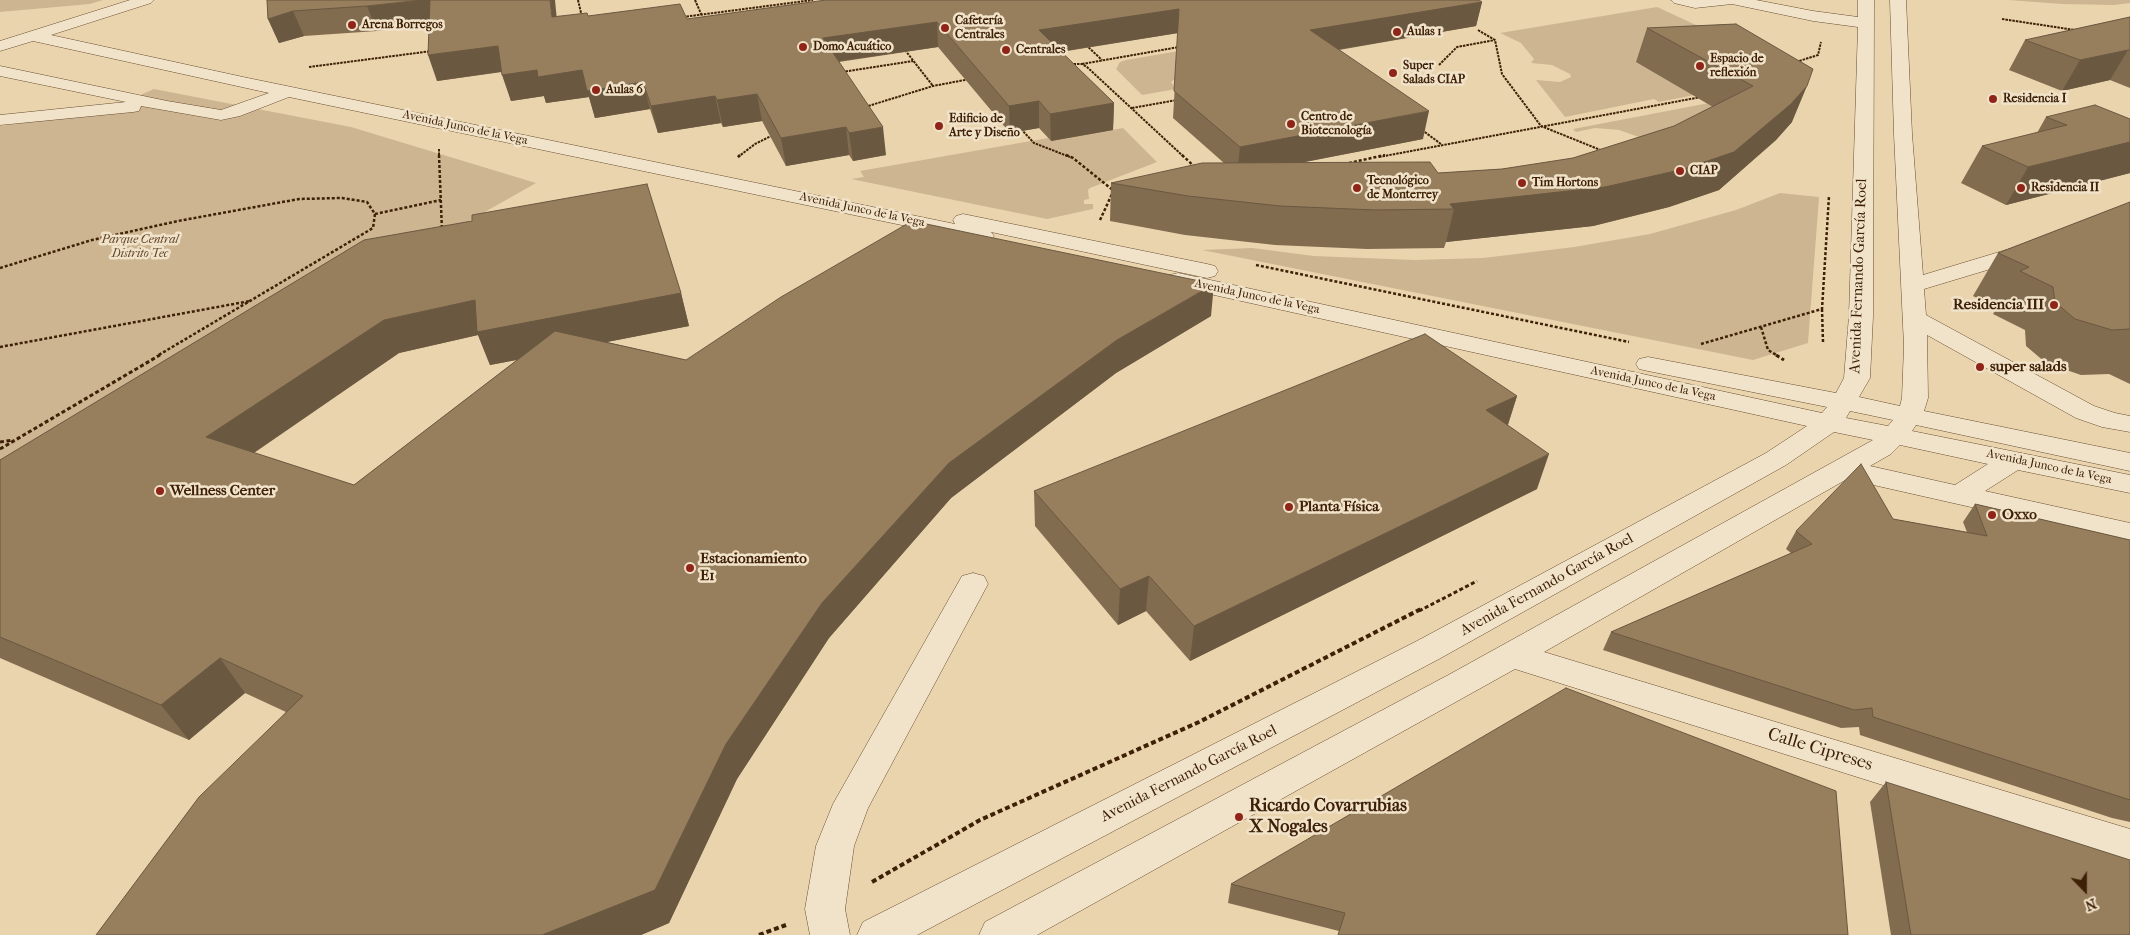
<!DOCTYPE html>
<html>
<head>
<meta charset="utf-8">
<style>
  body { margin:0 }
  #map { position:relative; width:2130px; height:935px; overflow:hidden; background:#ead4ad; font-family:"IM FELL French Canon",serif }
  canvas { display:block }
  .north { position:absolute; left:2060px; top:865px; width:50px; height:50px; -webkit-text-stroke:4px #f1e3ca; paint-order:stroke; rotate:158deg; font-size:14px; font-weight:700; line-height:20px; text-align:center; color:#3e2006 }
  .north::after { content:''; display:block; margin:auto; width:18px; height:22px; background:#3e2006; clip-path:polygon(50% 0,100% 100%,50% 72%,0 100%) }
</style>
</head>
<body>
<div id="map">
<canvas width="2130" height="935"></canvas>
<div class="north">N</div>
</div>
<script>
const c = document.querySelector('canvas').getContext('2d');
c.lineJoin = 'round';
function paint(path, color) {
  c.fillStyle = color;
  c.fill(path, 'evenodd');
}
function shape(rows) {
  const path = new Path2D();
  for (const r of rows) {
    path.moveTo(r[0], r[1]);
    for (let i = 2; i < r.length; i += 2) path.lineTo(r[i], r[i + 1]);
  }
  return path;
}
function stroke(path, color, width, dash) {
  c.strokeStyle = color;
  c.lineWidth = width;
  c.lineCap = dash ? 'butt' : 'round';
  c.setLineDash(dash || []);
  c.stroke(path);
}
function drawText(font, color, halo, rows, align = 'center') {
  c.font = font + ' "IM FELL French Canon",serif';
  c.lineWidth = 5;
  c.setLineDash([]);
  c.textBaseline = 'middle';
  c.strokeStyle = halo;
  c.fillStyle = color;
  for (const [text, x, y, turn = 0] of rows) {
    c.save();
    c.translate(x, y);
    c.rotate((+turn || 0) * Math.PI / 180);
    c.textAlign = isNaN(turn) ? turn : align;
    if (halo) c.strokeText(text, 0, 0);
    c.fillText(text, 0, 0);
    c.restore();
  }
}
const green = shape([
  [0,0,103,0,90,4,0,12],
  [2008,0,2130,0,2130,3,2114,5,2062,4],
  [1657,7,1789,68,1775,79,1659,102,1654,99,1565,117,1536,80,1560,82,1571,77,1570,74,1552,65,1531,63,1534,59,1521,43,1500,33],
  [1185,50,1178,77,1171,82,1176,89,1142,95,1116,69,1120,62,1126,60],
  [154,89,351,127,536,183,68,448,0,492,0,126,99,113],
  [1709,103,1729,116,1650,141,1619,130,1595,128,1576,132,1573,129],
  [1123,128,1157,162,1090,188,1088,190,1089,199,1084,200,1084,204,1093,204,1093,209,1047,219,851,179,864,177,860,171,1048,138,1051,141],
  [1780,193,1819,197,1808,343,1753,360,1202,250,1252,248,1314,256,1414,260,1483,258,1574,247,1650,234,1736,210]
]);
const pathFar3 = shape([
  [578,0,582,17],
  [695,0,702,16],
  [683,17,813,0],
  [2002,19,2075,30],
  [1478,30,1495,40,1502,74,1541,126,1603,151],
  [1086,45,1102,60],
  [905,50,933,86],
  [1796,62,1818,55,1821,42],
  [1070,64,1082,64,1087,67,1184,157],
  [1082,64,1179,47],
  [1439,65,1457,47,1495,40],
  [309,67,432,51],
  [842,72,913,61],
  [865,107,933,86,970,79],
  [1132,108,1177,100],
  [1021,129,1034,143,1070,157],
  [1422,130,1441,144],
  [439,149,439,157],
  [738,157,755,144,773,135],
  [1379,157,1701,97]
]);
const pathFar2 = shape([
  [439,155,442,231],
  [1066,155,1073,158,1114,191],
  [1182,155,1196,168],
  [738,157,740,155],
  [1349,163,1385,155],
  [375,214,441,200],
  [1100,220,1112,194],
  [1256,265,1629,342],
  [0,268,92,240,178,221,299,199,342,198,367,202,375,214,373,228,157,356],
  [1822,309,1823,342],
  [1761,327,1768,350,1778,356],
  [1701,344,1822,309,1829,196],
  [0,347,250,301]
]);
const pathFar1 = shape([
  [1776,355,1784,360],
  [0,442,13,440],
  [0,449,160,355],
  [1419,611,1477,581]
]);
const path = shape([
  [872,882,980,820,1199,722,1421,609],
  [759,935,786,925]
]);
const minor = shape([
  [130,0,154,0,151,3,51,35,243,77,955,224,953,220,956,216,963,214,1207,264,1215,266,1218,271,1215,276,1207,278,991,232,994,236,991,241,983,242,289,97,240,116,221,120,141,106,139,111,133,112,0,125,0,115,126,102,0,76,0,66,167,101,221,110,269,93,33,41,0,51,0,41,130,0],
  [1671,0,1756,0,1813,11,1858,17,1858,0,1874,0,1873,316,1870,378,1859,397,1900,406,1902,398,1904,346,1894,134,1890,0,1906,0,1912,134,1923,275,2029,243,2037,245,2040,250,2037,255,1924,289,1926,315,2094,406,2115,413,2130,416,2130,432,2102,427,2076,418,1927,335,1928,398,1924,411,2130,453,2130,471,1916,425,1912,431,2130,475,2130,493,2018,470,1985,491,2130,523,2130,543,1847,479,1544,652,2130,829,2130,863,1515,669,1037,935,979,935,985,922,1452,673,1873,440,1834,432,1786,465,1439,659,917,935,857,935,863,922,1417,641,1766,453,1807,426,1178,287,1170,285,1167,280,1170,275,1178,273,1822,413,1827,407,1648,371,1639,369,1636,364,1639,359,1648,357,1836,393,1844,378,1849,316,1858,27,1813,21,1732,4,1695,8,1674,3,1671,0],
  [1850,411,1893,420,1888,426,1846,418,1850,411],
  [1900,445,1988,464,1955,485,1870,466,1891,454,1900,445],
  [973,573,984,576,988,584,868,808,854,846,845,909,850,935,810,935,805,909,816,846,833,804,962,576,973,573]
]);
const wall = shape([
  [267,0,557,17,588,16,687,19,1482,2,1476,26,1339,50,1423,139,1300,163,1438,173,1502,169,1545,163,1573,158,1674,126,1713,107,1636,62,1647,28,1736,24,1792,122,1776,140,1719,190,1669,207,1593,226,1446,242,1444,248,1367,249,1275,245,1185,235,1110,221,1111,183,1224,163,1173,118,1178,33,1061,52,1114,103,1113,130,1051,141,1039,128,1010,133,938,47,839,62,886,155,853,161,849,155,786,166,762,121,723,127,721,123,658,133,650,109,595,118,589,97,546,103,544,96,511,101,502,72,437,81,429,25,377,31,304,36,279,43,268,19],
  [2130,17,2130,88,2110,80,2062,91,2009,70,2025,40],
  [2046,117,2130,119,2130,173,2006,205,1961,183,1982,146,2037,133],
  [2130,202,2130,384,2109,374,2081,375,2046,363,2026,346,2025,330,1993,314,1997,308,1973,296,1998,253],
  [472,221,681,293,689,326,606,342,686,360,1211,316,1116,373,951,498,829,638,737,779,669,923,641,935,96,935,286,712,245,693,189,740,0,658,0,460],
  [478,335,490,365,517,360,354,485,254,453,399,353],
  [1517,396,1508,425,1537,489,1190,661,1146,611,1118,625,1035,526,1034,491],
  [1975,504,2130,540,2130,822,2112,818,1860,735,1859,727,1841,728,1603,650,1611,632,1791,553,1786,549,1796,531,1893,519,1967,532,1963,522],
  [1886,782,2130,935,1891,935,1870,802],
  [1231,884,1848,935,1339,931,1228,903]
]);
const shadedWall = shape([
  [422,0,431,0,439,23,377,31,367,6],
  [550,0,555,0,559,42,552,17],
  [1482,2,1476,26,1306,55,1310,30],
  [1179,9,1178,33,1039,55,1039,30],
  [293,11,304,36,279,43,268,19],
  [937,22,938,47,826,63,823,38],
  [498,46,506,71,437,81,428,55],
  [2128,50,2110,80,2062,91,2080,60],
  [537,70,582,70,643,82,650,109,595,118,589,97,546,103,544,96,511,101,502,75],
  [1807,86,1792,122,1776,140,1719,190,1669,207,1593,226,1446,242,1454,209,1450,204],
  [757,94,762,121,723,127,717,100],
  [715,96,721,123,658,133,651,106],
  [1039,101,1039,128,1010,133,1009,106],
  [1114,103,1113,130,1051,141,1050,114],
  [1429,111,1423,139,1237,175,1240,147],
  [846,127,849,155,786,166,781,138],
  [883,127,886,155,853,161,849,133],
  [2130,142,2130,173,2006,205,2028,167],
  [1214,284,1211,316,1116,373,951,498,829,638,737,779,669,923,641,935,542,935,726,744,822,603,949,463,1117,340],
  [681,293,689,326,490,365,478,335,399,353,227,471,206,437,384,320,475,300],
  [1517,396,1506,430,1486,410],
  [1549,454,1537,489,1190,661,1194,626],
  [1149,576,1146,611,1118,625,1120,589],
  [220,658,245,693,189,740,161,705]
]);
const building = shape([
  [267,0,422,0,367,6,293,11,268,19,267,0],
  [430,0,550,0,552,17,587,13,588,16,680,4,687,19,826,0,1479,0,1482,2,1310,30,1429,111,1240,147,1174,91,1179,9,1039,30,1114,103,1050,114,1039,101,1009,106,937,22,823,38,883,127,849,133,846,127,781,138,757,94,717,100,715,96,651,106,643,82,587,91,582,70,538,77,537,70,502,75,498,46,428,55,430,0],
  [2130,17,2130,50,2128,50,2080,60,2025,40,2130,17],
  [1736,24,1813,69,1807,86,1791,104,1734,152,1684,169,1605,187,1450,204,1454,209,1375,210,1280,206,1188,196,1111,183,1202,163,1430,162,1438,173,1502,169,1573,158,1674,126,1753,86,1647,28,1736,24],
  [2095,105,2130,119,2130,142,2028,167,1982,146,2067,125,2046,117,2095,105],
  [647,184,681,293,477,332,475,300,384,320,206,437,354,485,555,331,686,360,781,297,912,221,1214,284,1117,340,949,463,822,603,726,744,655,890,542,935,96,935,199,797,303,696,220,658,161,705,0,637,0,460,364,240,472,221,472,215,647,184],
  [2130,202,2130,329,2112,330,2075,319,2055,302,2053,287,2020,271,2029,267,1998,253,2130,202],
  [1425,334,1517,396,1486,410,1549,454,1194,626,1149,576,1120,589,1034,491,1425,334],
  [1861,464,1893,519,1987,536,1975,504,2130,540,2130,800,1873,717,1872,708,1854,710,1611,632,1812,544,1796,531,1861,464],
  [1566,688,1836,791,1848,935,1338,935,1345,913,1231,884,1566,688],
  [1886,782,2130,860,2130,935,1911,935,1886,782]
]);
const markers = [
  [352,25,5,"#8f2418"],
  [945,28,5,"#8f2418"],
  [1397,32,5,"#8f2418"],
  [803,47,5,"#8f2418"],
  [1006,50,5,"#8f2418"],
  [1700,66,5,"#8f2418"],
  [1393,73,5,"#8f2418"],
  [596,90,5,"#8f2418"],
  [1993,99,5,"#8f2418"],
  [1291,124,5,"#8f2418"],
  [939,126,5,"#8f2418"],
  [1680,171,5,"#8f2418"],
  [1522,183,5,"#8f2418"],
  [1357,188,5,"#8f2418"],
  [2021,188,5,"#8f2418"],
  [2054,305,5,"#8f2418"],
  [1980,367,5,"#8f2418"],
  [160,491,5,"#8f2418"],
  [1289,507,5,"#8f2418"],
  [1992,515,5,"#8f2418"],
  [690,568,5,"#8f2418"],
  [1239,817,5,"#8f2418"]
];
const farPoinames = [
  ["Cafetería",955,21],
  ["Centrales",955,35],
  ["Arena Borregos",362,25],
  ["Aulas 1",1407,32],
  ["Domo Acuático",813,47],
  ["Centrales",1016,50],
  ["Espacio de",1710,59],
  ["reflexión",1710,73],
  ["Super",1403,66],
  ["Salads CIAP",1403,80],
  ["Aulas 6",606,90],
  ["Residencia I",2003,99],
  ["Centro de",1301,117],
  ["Biotecnología",1301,131],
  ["Edificio de",949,119],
  ["Arte y Diseño",949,133],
  ["CIAP",1690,171],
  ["Tecnológico",1367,181],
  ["de Monterrey",1367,195],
  ["Tim Hortons",1532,183],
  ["Residencia II",2031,188]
];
const farStreetnames = [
  ["Avenida Junco de la Vega",465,128,12],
  ["Avenida Junco de la Vega",862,210,12],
  ["Avenida Junco de la Vega",1257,297,12],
  ["Avenida Junco de la Vega",1653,384,12],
  ["Avenida Junco de la Vega",2049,467,12]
];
const farParknames = [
  ["Parque Central",140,240],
  ["Distrito Tec",140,254]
];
const streetNames = [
  ["Avenida Fernando García Roel",1859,276,-88],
  ["Avenida Fernando García Roel",1547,585,-29],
  ["Avenida Fernando García Roel",1189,774,-27]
];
const poiNames = [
  ["Residencia III",2044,305,"right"],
  ["super salads",1990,367],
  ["Wellness Center",170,491],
  ["Planta Física",1299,507],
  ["Oxxo",2002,515],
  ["Estacionamiento",700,559],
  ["E1",700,576]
];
const nearStreetnames = [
  ["Calle Cipreses",1820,750,17]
];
const nearPoinames = [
  ["Ricardo Covarrubias",1249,807],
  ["X Nogales",1249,828]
];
paint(green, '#cdb591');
stroke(minor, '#694d30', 1);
stroke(pathFar3, '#3e2006', 2, [2.5, 1]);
stroke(pathFar2, '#3e2006', 2.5, [3, 2]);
stroke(pathFar1, '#3e2006', 3, [4, 2.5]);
stroke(path, '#3e2006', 4, [5, 3]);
paint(minor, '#f1e3ca');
paint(wall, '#826c50');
paint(shadedWall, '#6a5841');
paint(building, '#977e5d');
stroke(building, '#6a5841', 1);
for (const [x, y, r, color] of markers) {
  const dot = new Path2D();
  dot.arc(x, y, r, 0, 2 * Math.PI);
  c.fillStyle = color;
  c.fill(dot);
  stroke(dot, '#f1e3ca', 2);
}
drawText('bold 12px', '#3e2006', '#f1e3ca', farPoinames, 'left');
drawText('12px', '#3e2006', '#f1e3ca', farStreetnames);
drawText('italic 12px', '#624529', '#f1e3ca', farParknames);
drawText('15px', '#3e2006', '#f1e3ca', streetNames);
drawText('bold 15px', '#3e2006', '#f1e3ca', poiNames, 'left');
drawText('18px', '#3e2006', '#f1e3ca', nearStreetnames);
drawText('bold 18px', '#3e2006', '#f1e3ca', nearPoinames, 'left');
</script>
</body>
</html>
